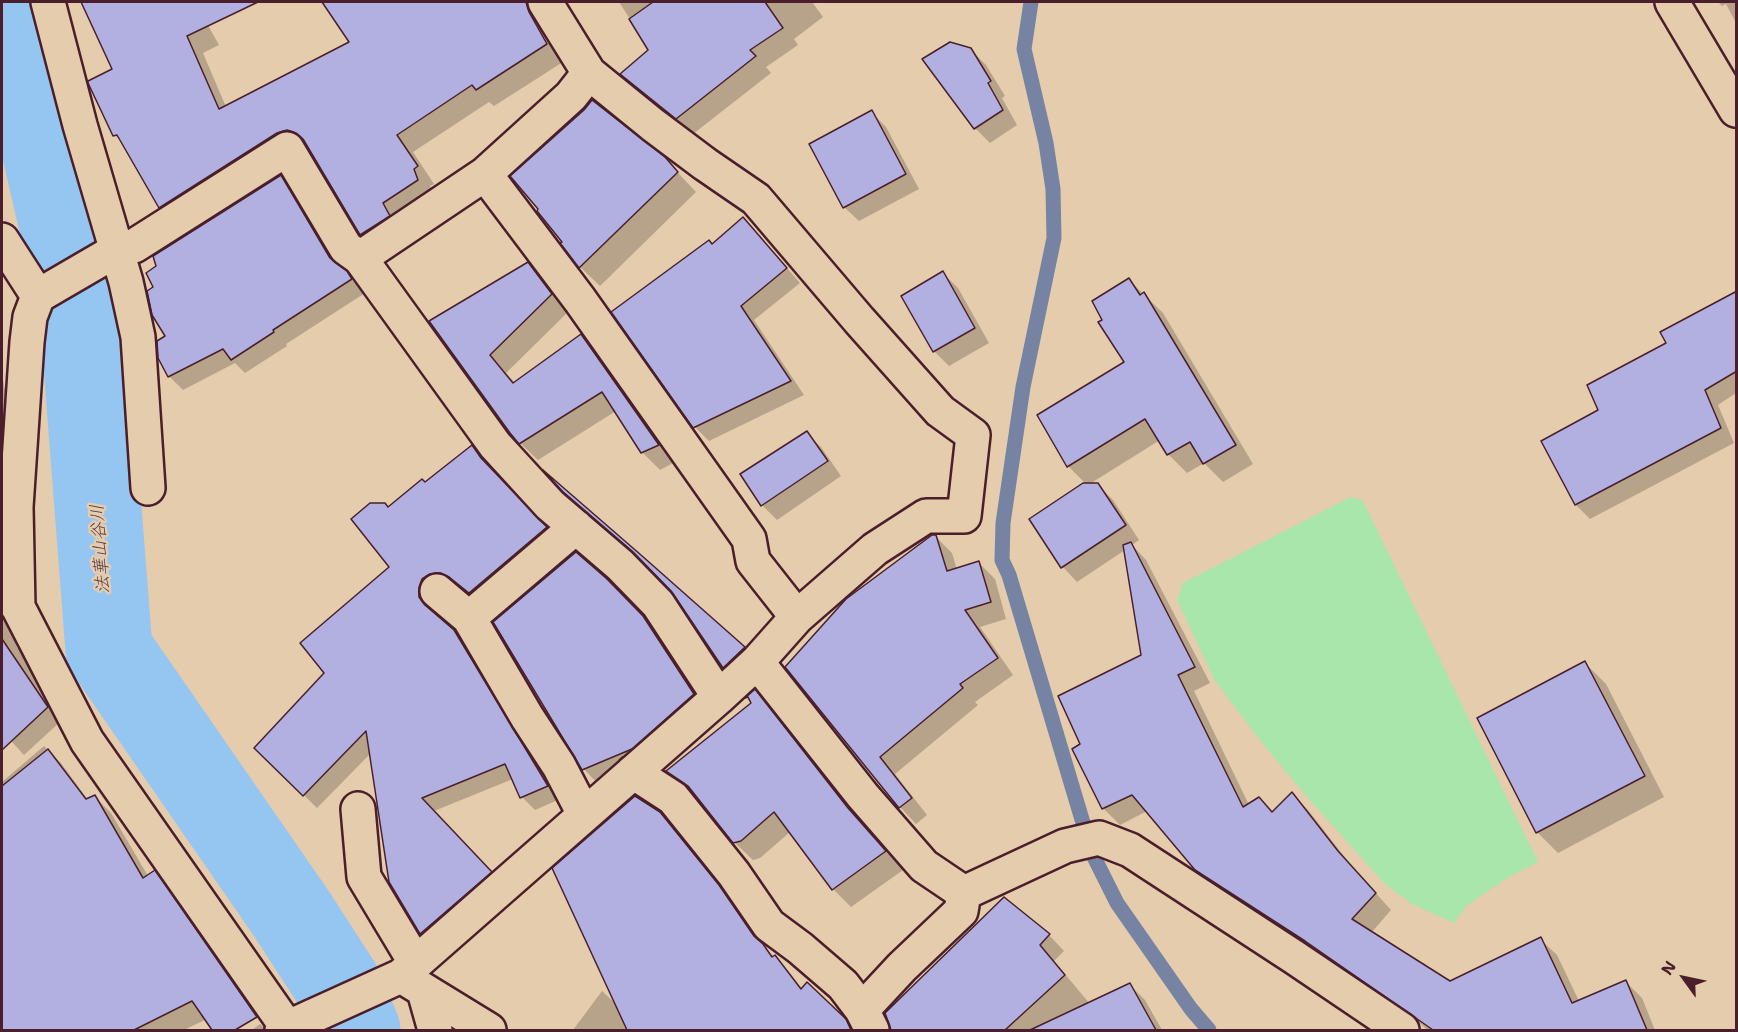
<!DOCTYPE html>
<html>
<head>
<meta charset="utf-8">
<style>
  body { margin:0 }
  #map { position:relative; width:1738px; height:1032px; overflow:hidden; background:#e4ccac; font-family:"Shantell Sans",sans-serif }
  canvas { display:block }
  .frame { position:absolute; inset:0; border:3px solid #4a1f2b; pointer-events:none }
  .north { position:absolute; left:1654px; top:948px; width:60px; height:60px; -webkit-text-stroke:4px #e4ccac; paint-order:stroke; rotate:303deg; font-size:16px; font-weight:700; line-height:24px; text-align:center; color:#4a1f2b }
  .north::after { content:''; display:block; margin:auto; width:21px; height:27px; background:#4a1f2b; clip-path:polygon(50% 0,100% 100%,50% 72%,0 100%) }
</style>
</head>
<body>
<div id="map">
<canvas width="1738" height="1032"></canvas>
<div class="frame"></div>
<div class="north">N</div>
</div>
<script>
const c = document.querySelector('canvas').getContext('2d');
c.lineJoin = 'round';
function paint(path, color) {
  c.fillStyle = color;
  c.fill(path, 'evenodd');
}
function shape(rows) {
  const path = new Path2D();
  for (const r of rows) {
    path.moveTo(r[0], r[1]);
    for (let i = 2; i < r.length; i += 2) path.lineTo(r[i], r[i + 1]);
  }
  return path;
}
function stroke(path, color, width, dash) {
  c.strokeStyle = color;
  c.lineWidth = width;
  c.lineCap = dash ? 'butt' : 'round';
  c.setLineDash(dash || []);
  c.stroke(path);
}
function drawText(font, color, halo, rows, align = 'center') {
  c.font = font + ' "Shantell Sans","Klee One",sans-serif';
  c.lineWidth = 5;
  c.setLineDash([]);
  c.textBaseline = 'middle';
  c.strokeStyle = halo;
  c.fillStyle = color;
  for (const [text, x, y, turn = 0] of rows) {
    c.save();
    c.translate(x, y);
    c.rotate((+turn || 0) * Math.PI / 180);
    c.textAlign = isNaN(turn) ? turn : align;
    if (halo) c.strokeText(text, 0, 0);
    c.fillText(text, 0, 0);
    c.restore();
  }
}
const green = shape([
  [1351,497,1363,501,1538,862,1504,880,1466,906,1454,923,1412,904,1385,884,1308,798,1262,743,1215,681,1177,600,1183,583]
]);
const shadow = shape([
  [82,2,189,2,201,13,219,45,203,53,226,107,351,43,324,2,489,2,492,5,499,2,530,2,563,62,494,106,489,102,413,152,434,184,430,186,435,197,378,251,361,234,310,148,305,147,294,150,177,224,160,207,124,144,115,135,114,70],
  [619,2,812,2,823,17,794,39,798,45,766,67,771,73,693,134,638,90,622,74,650,50],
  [1718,2,1736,2,1736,23,1726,4,1722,6],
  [970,49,986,65,1005,96,1002,98,1017,125,990,143,975,128],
  [871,112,886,127,919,189,859,221,844,207],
  [664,158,696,192,600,286,580,267,562,243],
  [281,177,294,191,340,268,365,293,286,344,287,346,245,373,235,363,183,390,169,376,160,358,167,337],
  [756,233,800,283,754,320,804,395,709,441,695,427,712,246],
  [528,264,545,281,568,312,506,373,515,383,581,336,598,353,675,462,660,470,642,452,616,411,538,460,520,443,431,321],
  [943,273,958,288,989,343,949,366,934,351],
  [1129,280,1163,313,1253,464,1223,482,1204,463,1187,473,1168,454,1160,440,1088,485,1098,485,1113,500,1139,540,1132,545,1146,560,1210,683,1194,691,1249,805,1273,813,1292,794,1308,810,1354,869,1391,910,1371,933,1450,982,1540,939,1557,955,1579,1001,1626,982,1642,998,1655,1030,1427,1030,1420,1023,1213,886,1196,869,1147,811,1120,825,1103,808,1074,750,1082,744,1143,656,1125,550,1077,582,1063,567,1031,519,1087,485,1068,466,1127,363,1104,320],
  [1736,292,1736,393,1718,405,1734,443,1590,519,1576,505,1543,442,1600,410,1668,343],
  [2,374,14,442,2,444],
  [806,433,821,447,841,476,777,520,762,505,742,475],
  [472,447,559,541,483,606,464,590,454,585,431,602,432,611,467,645,560,799,535,810,522,797,513,779,434,811,504,886,435,946,422,933,390,882,371,753,317,808,256,748,326,674,392,567,389,509,426,484],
  [563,489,744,648,756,660,736,679,724,667,673,590,645,562],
  [932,536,935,536,952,553,957,570,979,563,995,579,1006,619,980,627,1013,675,975,702,978,705,895,774,927,815,916,824,900,807,786,667,869,585,915,547],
  [606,580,656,631,707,708,597,783,584,769,495,622],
  [2,615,15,633,21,642,16,646,37,674,47,694,44,697,61,721,24,755,2,731],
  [1585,663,1606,684,1664,797,1558,853,1537,832],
  [755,692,773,710,866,828,903,870,851,907,833,889,790,832,760,858,753,860,734,842,699,798,686,789,668,771,752,704,747,699],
  [44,746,61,763,88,800,95,797,111,813,148,876,154,872,171,889,247,998,212,1021,209,1018,184,1030,2,1030,2,888,27,913,40,903,2,843,2,782],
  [659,813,674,828,732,901,765,948,788,971,802,989,807,984,855,1030,573,1030,602,991,617,1005],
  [1004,899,1049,935,1064,951,1054,961,1090,1004,1130,985,1145,1000,1162,1030,892,1030,886,1014],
  [260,1024,267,1030,252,1030]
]);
const stream = shape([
  [1031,2,1024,49,1046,143,1053,189,1054,238,1023,387,1003,523,1002,560,1009,575,1092,853,1117,903,1191,1009,1209,1030]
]);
const river = shape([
  [11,2,70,257,81,288,109,650,291,913,337,984,357,1030]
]);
const building = shape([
  [81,2,258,2,187,36,219,109,349,42,322,2,526,2,529,12,547,44,476,90,472,85,397,135,418,166,414,169,418,180,383,203,390,216,360,235,303,139,296,133,287,130,277,133,159,208,117,135,113,136,88,83,88,81,112,69,81,2],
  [653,2,765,2,783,28,750,50,756,56,676,119,620,74,648,50,629,19,653,2],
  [950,42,971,48,991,81,988,83,1003,110,974,129,922,59,950,42],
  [592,100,665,157,678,172,579,268,560,243,562,242,537,211,538,209,510,176,584,110,592,100],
  [872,110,906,174,843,208,809,144,872,110],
  [281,175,330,258,347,271,352,279,273,330,274,332,231,360,223,349,168,377,158,358,157,341,165,336,152,315,147,291,153,287,146,273,156,266,153,256,281,175],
  [743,217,787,268,741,306,791,381,693,428,611,312,709,240,712,244,743,217],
  [528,262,552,294,490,355,513,383,581,334,659,445,641,453,602,392,519,444,510,433,429,321,528,262],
  [943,271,975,328,933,352,901,296,943,271],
  [1129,278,1140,295,1144,292,1236,445,1203,464,1190,442,1167,455,1145,419,1067,467,1037,415,1124,362,1098,322,1102,320,1092,301,1129,278],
  [1737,291,1737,371,1705,390,1721,428,1575,505,1541,441,1598,410,1587,385,1666,343,1660,332,1737,291],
  [807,431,828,461,761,506,740,474,807,431],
  [472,445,481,458,547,527,469,593,449,577,440,573,430,574,422,579,419,588,419,597,425,605,454,630,548,786,520,798,505,764,422,798,492,872,420,934,389,882,366,731,303,796,254,748,324,673,300,643,389,567,351,519,370,503,385,503,388,507,422,479,425,482,472,445],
  [543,470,641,555,745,647,723,668,671,591,633,552,563,492,543,470],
  [1083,483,1098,483,1126,525,1061,568,1029,519,1083,483],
  [932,535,936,535,947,571,979,561,991,602,965,610,998,658,960,684,963,688,880,757,912,798,899,808,785,667,846,599,932,535],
  [1131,542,1195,667,1178,675,1243,807,1259,797,1272,812,1292,792,1338,851,1376,893,1352,919,1450,981,1541,937,1572,1003,1626,980,1647,1030,1433,1030,1305,941,1195,870,1132,795,1102,809,1072,749,1080,744,1058,696,1141,655,1123,545,1131,542],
  [576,552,607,579,643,616,694,694,632,749,582,770,493,622,576,552],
  [2,639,48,707,2,750,2,639],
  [1585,661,1645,776,1536,833,1477,718,1585,661],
  [755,689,848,808,886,851,832,890,774,812,741,841,733,843,688,786,666,771,751,703,748,697,745,698,755,689],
  [48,749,86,799,95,795,143,878,155,870,257,1017,235,1030,212,1030,192,1001,134,1030,2,1030,2,786,48,749],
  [635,796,660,812,719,885,754,936,763,944,772,957,775,955,801,989,807,982,846,1019,851,1030,627,1030,552,868,635,796],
  [1004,897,1050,934,1040,945,1065,975,1005,1030,891,1030,885,1013,1004,897],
  [1130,983,1156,1030,1030,1030,1130,983]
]);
const minor = shape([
  [48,2,80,125,126,282,138,337,148,488],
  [1672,2,1736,110],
  [485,174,580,300,749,539,753,561,797,617],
  [2,240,38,296],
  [360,258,485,174,571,96,589,73],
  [4,590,18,607,87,741,289,1030],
  [437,591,469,618,527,717,559,766,584,814],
  [18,607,16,507,27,342,30,317,38,296,117,250,134,246,287,149,346,248,360,258,495,445,550,505,620,565,658,604,719,697],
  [469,618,576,527],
  [757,662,863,796,924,866,964,893,1065,846,1099,838,1130,850,1294,957,1402,1030],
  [633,772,673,798,734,874,769,925,800,948,843,985,862,1010,872,1030],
  [358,809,364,877,415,962],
  [401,976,489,1030],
  [424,991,435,1030],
  [862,1010,902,967,961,911,964,893],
  [282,1030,401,976,719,697,757,662,797,617,875,549,926,516,964,516,973,435,940,411,859,320,756,199,705,164,653,125,589,73,545,2]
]);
const waterNames = [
  ["法華山谷川",101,549,-94]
];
paint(green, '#a8e6ac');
paint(shadow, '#0003');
stroke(stream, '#7783a2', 15);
stroke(river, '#95c5f1', 87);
paint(building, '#b1b0e1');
stroke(building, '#4a1f2b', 1.5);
stroke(minor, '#4a1f2b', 38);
stroke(minor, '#e4ccac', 33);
drawText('italic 18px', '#553849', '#e4ccac', waterNames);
</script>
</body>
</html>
